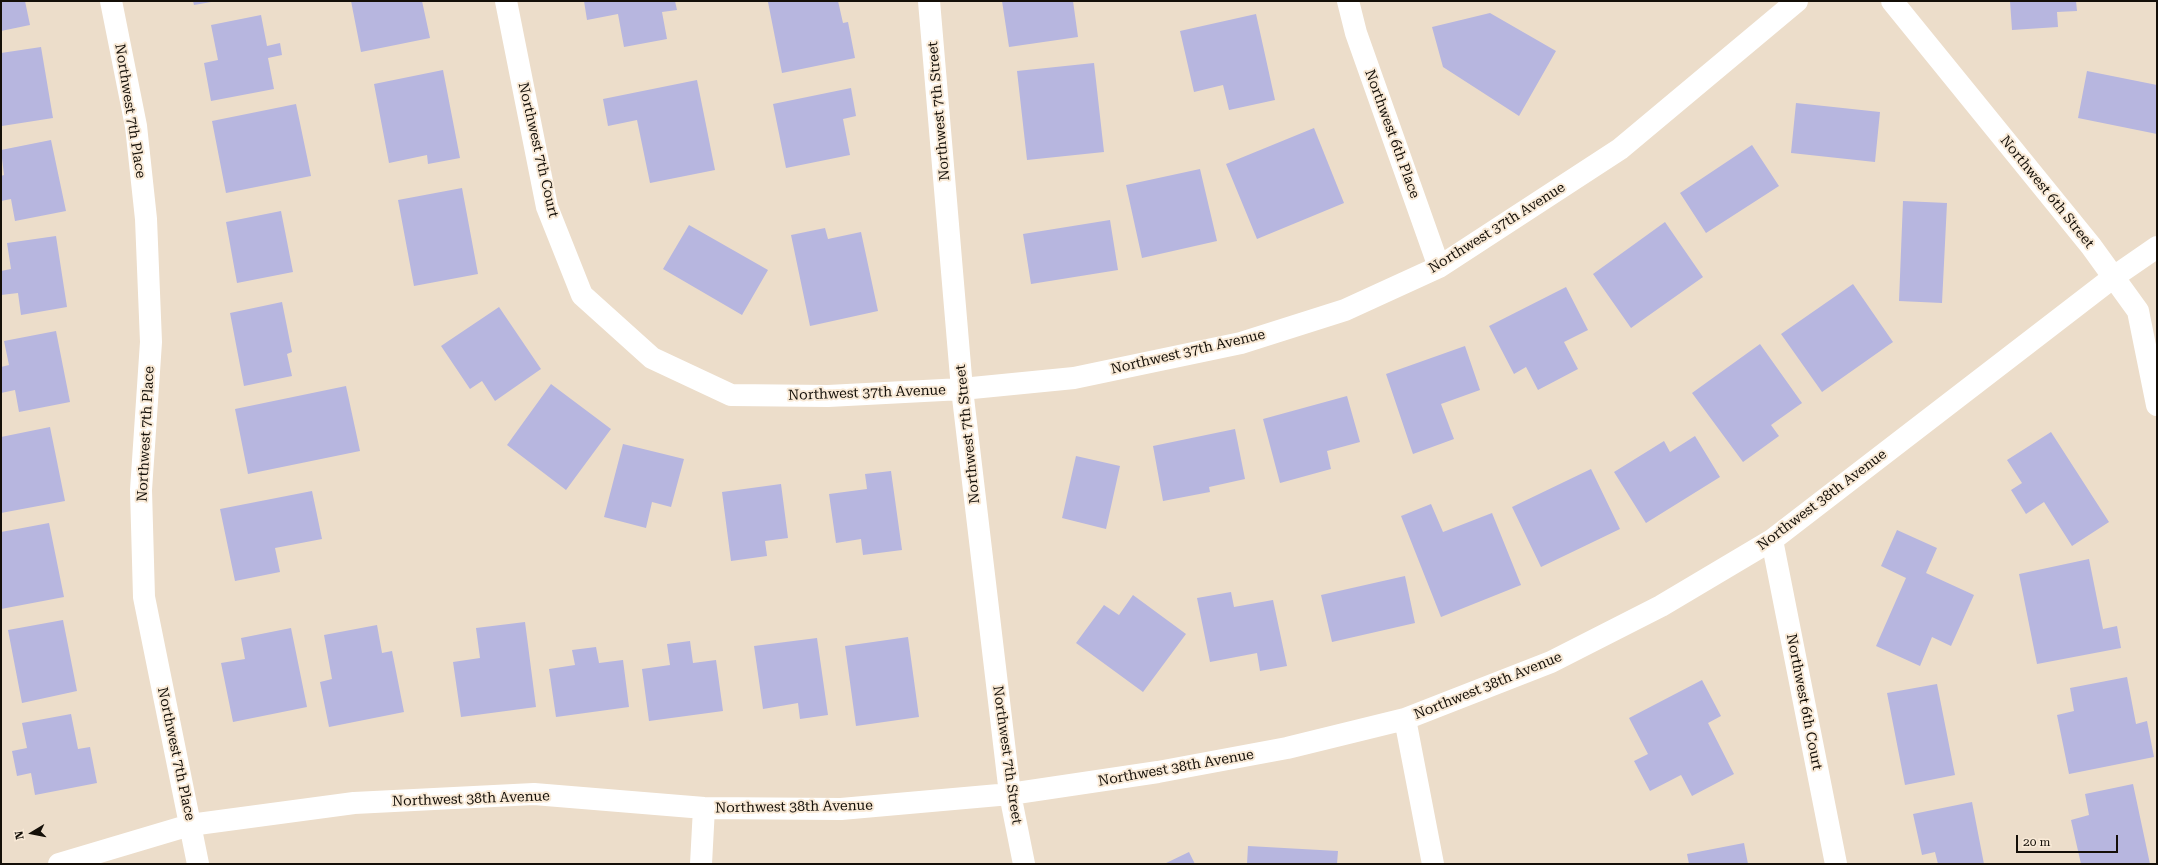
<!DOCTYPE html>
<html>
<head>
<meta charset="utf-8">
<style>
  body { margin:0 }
  #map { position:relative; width:2158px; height:865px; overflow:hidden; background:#ecddca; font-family:"Roboto Serif",serif }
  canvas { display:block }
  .frame { position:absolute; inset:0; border:2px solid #140f08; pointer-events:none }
  .north { position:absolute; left:12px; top:813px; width:40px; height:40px; -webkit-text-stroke:3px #f9ead7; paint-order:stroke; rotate:260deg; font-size:11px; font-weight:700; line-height:16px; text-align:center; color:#140f08 }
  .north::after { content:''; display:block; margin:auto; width:14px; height:18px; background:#140f08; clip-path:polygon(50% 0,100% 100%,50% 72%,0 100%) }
  .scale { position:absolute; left:2016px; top:835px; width:102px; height:18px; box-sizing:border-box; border:2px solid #140f08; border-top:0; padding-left:5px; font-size:12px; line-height:14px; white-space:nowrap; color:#140f08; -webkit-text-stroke:3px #f9ead7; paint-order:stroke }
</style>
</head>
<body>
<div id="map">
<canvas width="2158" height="865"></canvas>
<div class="frame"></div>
<div class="north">N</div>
<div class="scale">20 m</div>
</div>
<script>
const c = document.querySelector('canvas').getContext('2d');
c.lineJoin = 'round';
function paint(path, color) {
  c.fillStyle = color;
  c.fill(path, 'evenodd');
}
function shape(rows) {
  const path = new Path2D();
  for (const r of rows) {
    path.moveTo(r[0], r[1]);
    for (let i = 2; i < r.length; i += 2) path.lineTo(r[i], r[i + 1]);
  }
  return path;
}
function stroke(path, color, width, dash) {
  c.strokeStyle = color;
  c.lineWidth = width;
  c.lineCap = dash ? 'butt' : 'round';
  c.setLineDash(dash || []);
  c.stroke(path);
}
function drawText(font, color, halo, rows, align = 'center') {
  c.font = font + ' "Roboto Serif",serif';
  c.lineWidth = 4;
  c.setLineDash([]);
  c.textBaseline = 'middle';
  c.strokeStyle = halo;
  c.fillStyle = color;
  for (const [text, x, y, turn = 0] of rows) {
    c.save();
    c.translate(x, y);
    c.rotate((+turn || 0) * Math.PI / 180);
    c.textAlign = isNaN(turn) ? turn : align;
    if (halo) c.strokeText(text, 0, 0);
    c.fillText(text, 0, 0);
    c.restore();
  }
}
const building = shape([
  [1,1,25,1,30,25,1,31],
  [193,1,211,1,211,2,194,5],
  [351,1,422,1,430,38,361,52],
  [584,1,675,1,677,10,662,12,667,39,624,47,618,14,587,20],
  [775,1,838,1,843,23,848,22,855,58,782,73,768,2],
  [1002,1,1073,1,1078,37,1009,47],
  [2010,1,2076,1,2077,11,2057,12,2058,27,2012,30],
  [1490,13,1556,51,1519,116,1443,67,1432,27],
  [1256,14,1275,100,1229,110,1223,85,1194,92,1180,31],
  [261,15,267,46,280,43,282,55,268,58,274,89,211,101,204,63,218,60,211,25],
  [41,47,53,118,2,126,1,53],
  [1094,63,1104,152,1027,160,1017,71],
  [443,70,460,158,428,164,427,155,389,163,374,84],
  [2087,71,2157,85,2157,134,2078,118],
  [697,80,715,170,650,183,637,120,608,126,603,99],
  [851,88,856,116,843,119,850,155,786,168,773,104],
  [1796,103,1880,112,1875,162,1791,153],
  [296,104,311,176,226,193,212,121],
  [1314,128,1344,203,1257,239,1226,164],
  [51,140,66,211,15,221,11,199,1,201,1,176,4,175,1,150],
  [1752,145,1779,186,1706,233,1680,193],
  [1200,169,1217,241,1142,258,1126,185],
  [462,188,478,274,414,286,398,200],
  [1903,201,1947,203,1942,303,1899,301],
  [281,211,293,272,237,283,226,222],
  [1110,220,1118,270,1031,284,1023,234],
  [1665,222,1703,277,1631,328,1593,274],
  [689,225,768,270,742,315,663,269],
  [825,228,828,239,861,232,878,311,810,326,791,235],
  [56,236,67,307,21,315,18,293,1,295,1,271,11,269,7,243],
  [1853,284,1893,342,1822,392,1781,334],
  [1566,287,1588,330,1564,342,1578,369,1538,390,1526,367,1514,374,1489,326],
  [282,302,292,352,287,354,292,376,244,386,230,313],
  [499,307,541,369,495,401,482,381,470,389,441,346],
  [56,331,70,402,19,412,15,390,1,393,1,367,9,365,4,341],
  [1760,344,1802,403,1771,425,1779,436,1743,462,1692,393],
  [1465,346,1480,390,1441,404,1454,439,1413,454,1386,374],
  [551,384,611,429,566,490,507,445],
  [346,386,360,451,248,474,235,409],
  [1347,396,1360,442,1327,451,1331,469,1280,483,1263,419],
  [50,427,65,501,1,513,1,437],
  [1235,429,1245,479,1209,487,1210,492,1163,501,1153,446],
  [2051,432,2109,522,2072,546,2044,502,2026,514,2011,490,2022,483,2007,460],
  [1695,436,1720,477,1646,523,1614,472,1664,441,1670,452],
  [623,444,684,459,671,507,652,502,646,528,604,517],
  [1076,456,1120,466,1106,529,1062,518],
  [1591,469,1620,529,1541,567,1512,507],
  [891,471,902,550,863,555,861,539,836,543,829,494,867,489,865,474],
  [781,484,788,538,765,541,767,556,731,561,722,492],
  [312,491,322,539,275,548,280,572,235,581,220,509],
  [1431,504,1443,532,1492,513,1521,585,1441,617,1401,516],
  [49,523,64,597,1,609,1,532],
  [1897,530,1937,548,1926,573,1974,595,1951,646,1932,637,1920,666,1876,646,1906,578,1881,566],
  [2089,559,2103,629,2117,626,2121,648,2037,664,2019,574],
  [1405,576,1415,623,1332,642,1321,595],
  [1231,592,1234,607,1273,600,1287,666,1260,671,1257,653,1210,662,1197,598],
  [1133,595,1186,634,1143,692,1076,643,1104,605,1119,615],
  [63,620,77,691,22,703,8,630],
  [525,622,536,707,461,717,453,662,480,658,476,628],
  [377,625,382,653,392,651,404,712,329,727,320,682,332,679,324,635],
  [291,628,307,707,233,722,221,663,245,659,241,638],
  [908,637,919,717,856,726,845,646],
  [817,638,828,715,800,719,798,703,763,709,754,646],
  [690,641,693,663,716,660,723,711,649,721,642,669,670,665,667,644],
  [596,647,599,663,623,660,629,707,556,717,549,669,575,665,572,650],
  [2127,677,2136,724,2147,721,2154,757,2069,774,2057,715,2074,711,2070,688],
  [1702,680,1721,716,1708,723,1734,774,1692,796,1681,775,1650,791,1634,761,1648,754,1629,718],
  [1937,684,1955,775,1905,785,1887,693],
  [71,714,78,749,90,747,97,783,35,795,31,773,17,776,12,751,27,748,22,723],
  [2133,784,2150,864,2081,864,2071,820,2089,815,2085,794],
  [1972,802,1984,864,1938,864,1935,852,1922,855,1913,814],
  [1744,843,1748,864,1689,864,1687,854],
  [1248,846,1338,851,1337,864,1247,864],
  [1189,852,1195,864,1164,864]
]);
const street = shape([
  [111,1,136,126,146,219,151,342,141,490,144,597,198,864],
  [506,1,547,207,582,295,652,358,731,395,828,396,962,389,1074,378,1241,343,1345,310,1439,267,1620,149,1797,1],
  [929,1,962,389,1010,794,1024,864],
  [1348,1,1356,33,1439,267],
  [1892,1,2091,246,2138,311,2157,405],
  [1772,540,1836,864],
  [1405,719,1433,864],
  [59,864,190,825,354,803,534,794,704,808,841,809,1010,794,1158,772,1287,748,1405,719,1551,662,1661,606,1772,540,2115,276,2157,247],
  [701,864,704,808]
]);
const streetNames = [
  ["Northwest 7th Place",130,111,81],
  ["Northwest 7th Street",939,111,-95],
  ["Northwest 6th Place",1392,134,70],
  ["Northwest 7th Court",538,150,77],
  ["Northwest 6th Street",2047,192,51],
  ["Northwest 37th Avenue",1497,228,-32],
  ["Northwest 37th Avenue",1188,352,-13],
  ["Northwest 37th Avenue",867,393,-2],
  ["Northwest 7th Place",146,434,-87],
  ["Northwest 7th Street",968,434,-96],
  ["Northwest 38th Avenue",1822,500,-37],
  ["Northwest 38th Avenue",1488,686,-22],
  ["Northwest 6th Court",1804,702,79],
  ["Northwest 7th Place",176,754,78],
  ["Northwest 7th Street",1007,755,82],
  ["Northwest 38th Avenue",1176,768,-10],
  ["Northwest 38th Avenue",471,799,-2],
  ["Northwest 38th Avenue",794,807,-1]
];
paint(building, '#b7b6df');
stroke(street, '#fff', 22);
drawText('14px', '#140f08', '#f9ead7', streetNames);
</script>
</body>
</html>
